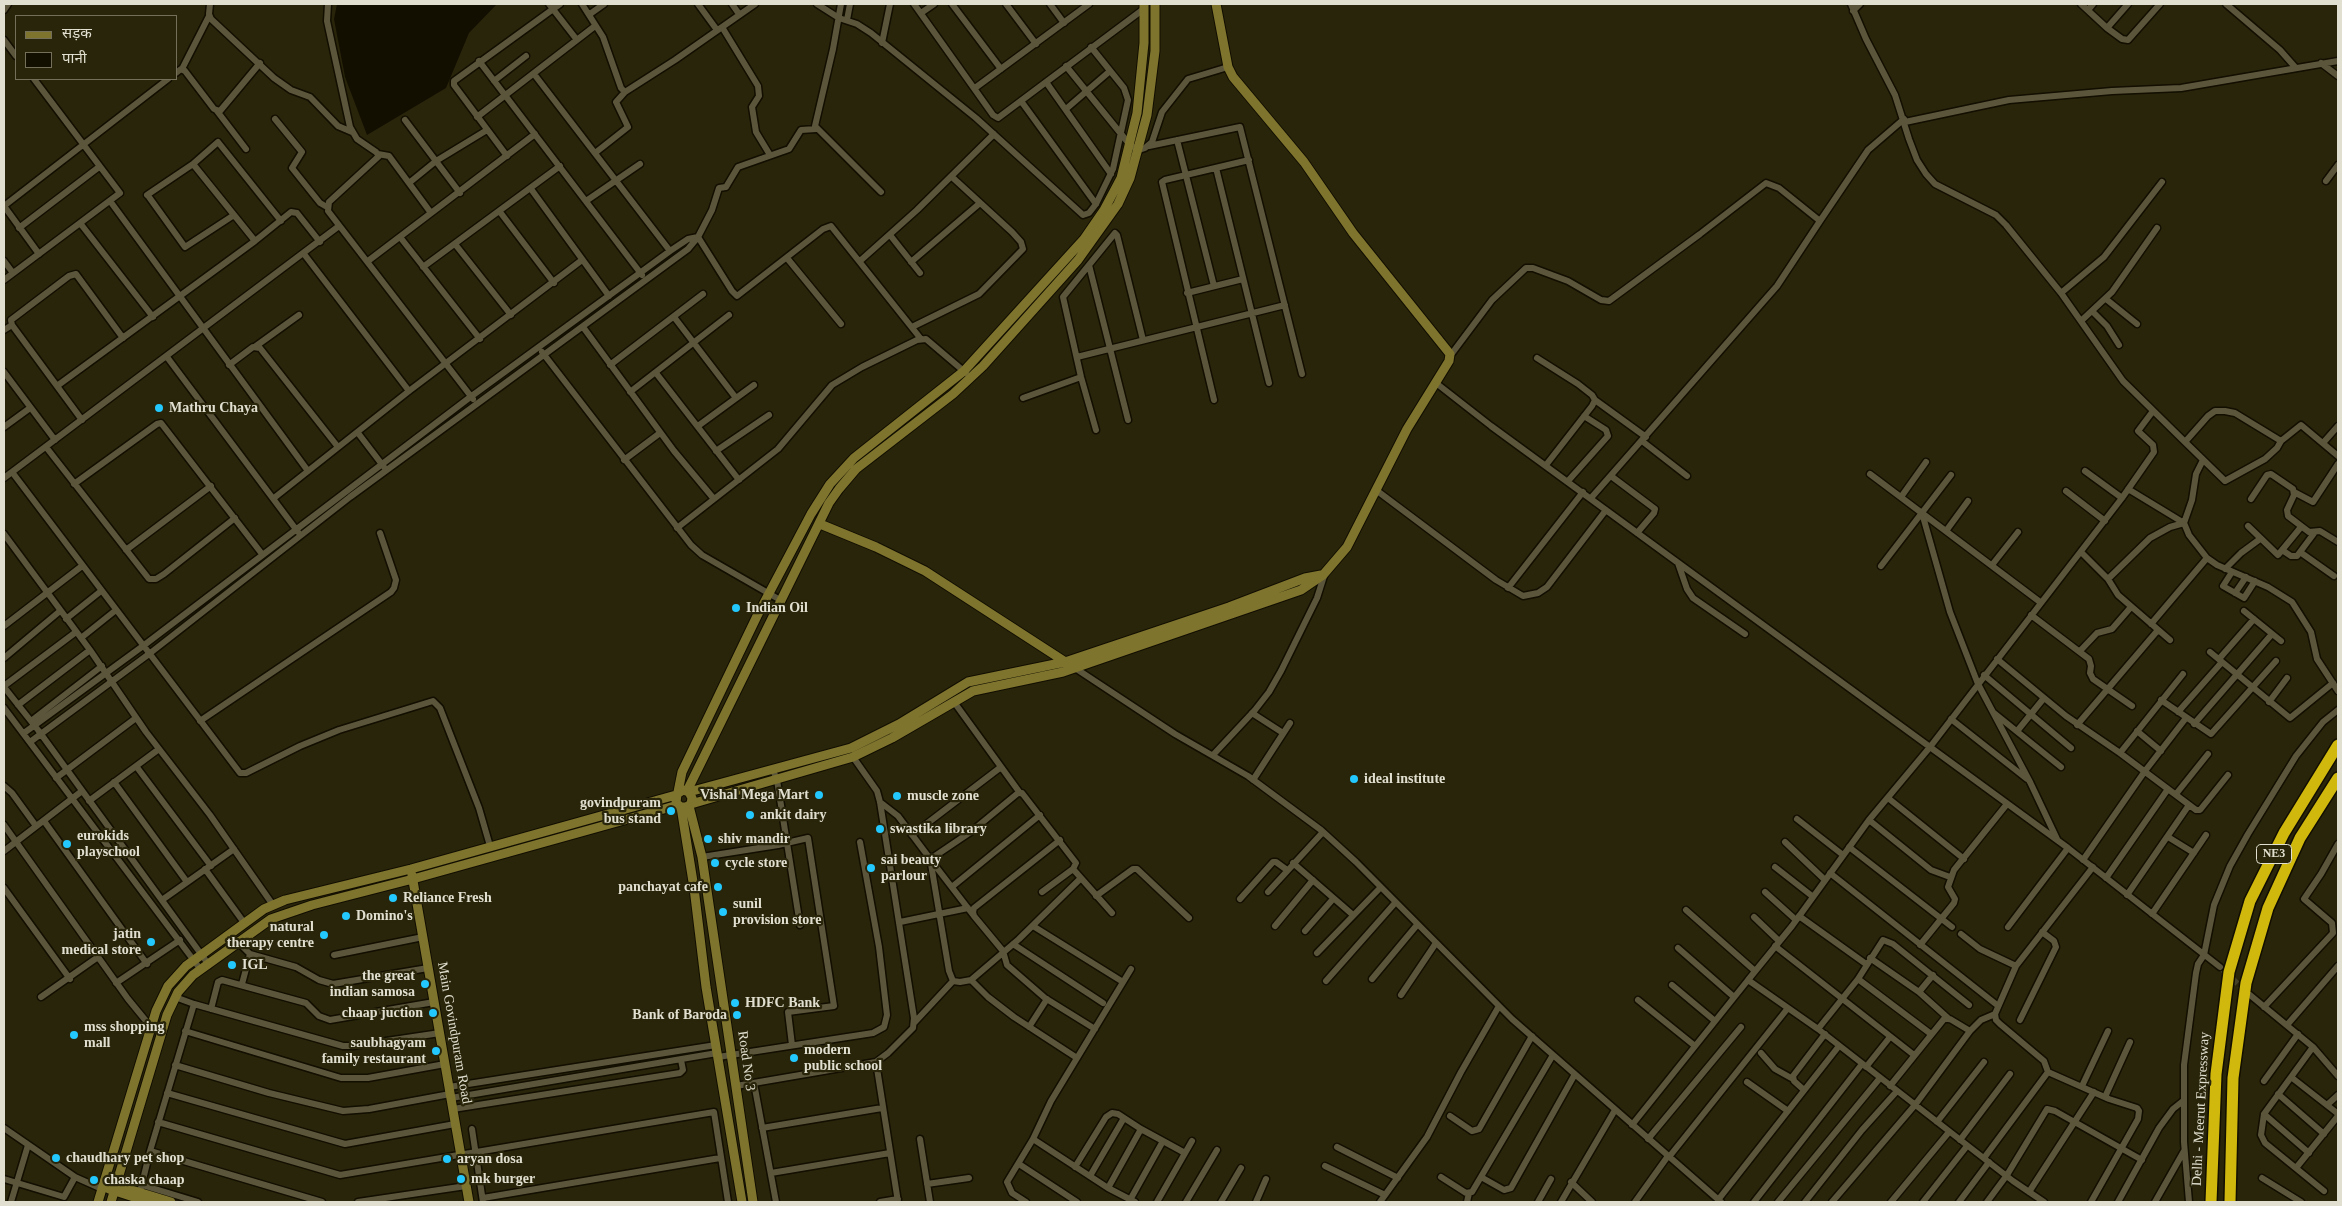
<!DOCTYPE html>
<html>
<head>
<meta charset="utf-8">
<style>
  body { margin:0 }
  #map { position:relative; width:2342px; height:1206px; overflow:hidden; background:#29250b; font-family:"Times New Roman","Noto Sans Devanagari",serif }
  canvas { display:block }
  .frame { position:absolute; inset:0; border:5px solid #e1dfcf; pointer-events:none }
  .legend { position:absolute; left:15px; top:15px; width:162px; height:65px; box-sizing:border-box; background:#29250b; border:1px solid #736f59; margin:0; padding:6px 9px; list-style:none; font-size:15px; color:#e1dfcf }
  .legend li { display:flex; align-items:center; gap:10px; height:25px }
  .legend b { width:25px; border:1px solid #736f59 }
</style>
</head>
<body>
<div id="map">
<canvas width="2342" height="1206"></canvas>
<div class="frame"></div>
<ul class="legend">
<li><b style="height:6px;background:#7e742d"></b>सड़क</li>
<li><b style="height:14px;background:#130f00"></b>पानी</li>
</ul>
</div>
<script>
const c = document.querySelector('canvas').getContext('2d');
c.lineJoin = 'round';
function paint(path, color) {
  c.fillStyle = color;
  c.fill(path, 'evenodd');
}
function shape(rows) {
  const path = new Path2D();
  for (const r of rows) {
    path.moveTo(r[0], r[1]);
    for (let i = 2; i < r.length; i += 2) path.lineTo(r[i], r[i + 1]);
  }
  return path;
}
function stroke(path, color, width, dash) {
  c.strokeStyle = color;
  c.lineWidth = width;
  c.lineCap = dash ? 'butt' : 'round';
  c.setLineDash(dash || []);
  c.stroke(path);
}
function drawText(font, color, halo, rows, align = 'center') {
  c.font = font + ' "Times New Roman",serif';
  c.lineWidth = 4.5;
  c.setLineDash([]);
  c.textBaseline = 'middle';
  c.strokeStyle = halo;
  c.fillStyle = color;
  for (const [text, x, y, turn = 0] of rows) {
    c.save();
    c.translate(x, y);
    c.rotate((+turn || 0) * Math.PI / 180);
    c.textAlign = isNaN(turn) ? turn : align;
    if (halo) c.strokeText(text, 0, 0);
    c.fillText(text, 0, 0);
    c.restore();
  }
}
const water = shape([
  [337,4,497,4,469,33,446,88,367,135,345,77,334,19]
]);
const streetTunnel = shape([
  [2220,967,2246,992]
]);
const street = shape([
  [210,4,209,14,211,19,274,78,291,90,310,97,338,126,352,132],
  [328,4,327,21,350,127,357,139,376,152,379,156,329,202,328,211,473,399],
  [549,4,577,40],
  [582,4,603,37,621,88,625,92,675,60,755,4],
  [698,4,717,30],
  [732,4,739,14],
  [817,4,839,18,857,24,871,33,976,118,1083,215,1089,213,1096,204,1113,169,1128,100,1124,88,1091,47],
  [841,4,833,49,815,126,881,192],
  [914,4,993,115,998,118,1145,8],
  [952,4,1001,69],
  [1006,4,1036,44],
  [1050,4,1064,23],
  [1851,4,1866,39,1895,95,1909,139,1917,160,1926,174,1935,184,1996,215,2006,225,2061,293,2123,381,2185,442,2208,416,2215,411,2225,411,2235,413,2281,441,2301,425,2338,456],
  [2081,4,2107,28,2122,39,2128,40,2160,4],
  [2226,4,2280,50,2295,67],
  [4,10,8,4],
  [2088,10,2093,4],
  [1853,11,1860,4],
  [921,13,934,4],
  [590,14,604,4],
  [847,20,850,4],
  [722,27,758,86,759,96,752,107,756,132,770,155],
  [2107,28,2128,4],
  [4,40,16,56],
  [882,43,890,4],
  [479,61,642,275],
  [2321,63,2338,76],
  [1066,66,1130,145,1139,150,1145,148,1152,142,1162,112,1188,79,1228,67],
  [182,69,209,16],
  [176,73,181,69,185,71,214,109,220,111,260,63],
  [534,74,670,251],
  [494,81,526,56],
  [1046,82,1111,174],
  [975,88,1089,4],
  [1021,101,1096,204],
  [1066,109,1110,71],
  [217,111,246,149],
  [477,117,595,26],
  [275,119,302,152,292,168,320,203,327,207],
  [405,120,460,193],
  [1905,122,2009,100,2112,91,2181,88,2338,61],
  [1177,140,1214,286],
  [1149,146,1240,127,1302,374],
  [595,153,628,127,616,102,625,92],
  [378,154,389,156,431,213],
  [507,156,454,85,454,81,560,4],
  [193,164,255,241],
  [1216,168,1269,383],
  [2326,181,2338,165],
  [409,183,436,161,487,130],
  [531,189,609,296],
  [147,195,193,164,218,142,281,221],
  [149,197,185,247,234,215],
  [110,201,308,471],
  [586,201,640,164],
  [4,206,168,79],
  [4,206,39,254],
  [500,212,554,283],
  [80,223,153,317],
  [19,228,99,167],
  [890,235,920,273],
  [400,237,480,339],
  [698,237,732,291,737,296,823,229,831,226,921,339],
  [455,244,511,315],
  [304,254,409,391],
  [787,258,841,324],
  [4,261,13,273],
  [368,261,535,134],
  [860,261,917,210,994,134],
  [911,262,980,203],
  [1089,265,1128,420],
  [423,267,560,166],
  [4,280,120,193,34,79],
  [1187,293,1243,279],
  [2061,293,2104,257,2162,182],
  [2106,299,2137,324],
  [2093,312,2107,326,2119,345],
  [674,317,736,398],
  [2081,321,2112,292,2157,228],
  [583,327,674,451,714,499],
  [912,327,979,294,1023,249,1021,242,1012,232,952,177],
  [4,330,12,325],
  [256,346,299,315],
  [542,352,691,545,702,555,782,601],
  [1450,356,1492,300,1526,268,1533,268,1568,281,1601,300,1609,301,1700,234,1766,183,1779,188,1820,221,1868,150,1904,119],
  [167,357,298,532],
  [1077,357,1285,305],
  [1537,358,1578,384,1592,395,1595,400,1592,406,1546,465],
  [229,365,253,347,260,348,338,447],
  [610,365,703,294],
  [4,372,55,440],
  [656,373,739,480],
  [1436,383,1491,426,2068,848,2220,967],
  [57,386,255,241,291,212,297,213,320,242],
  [630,392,729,315],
  [1023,398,1081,377],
  [1214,400,1162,182,1165,180,1249,160],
  [1595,400,1646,437],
  [82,420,12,325,11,320,69,276,76,274,123,338],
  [698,426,754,385],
  [4,427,30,408],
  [1096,430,1081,377,1063,297,1115,233,1117,235,1143,340],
  [358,433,384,467],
  [1642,441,1687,476],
  [2185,442,2225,481,2265,459,2277,448,2281,441],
  [2323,443,2338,426],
  [46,447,149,579,156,579,164,574,235,518],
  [716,451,769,415],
  [624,460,660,433],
  [2203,460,2196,474,2192,500,2184,523,2189,535,2207,558,2217,565,2268,587,2292,602,2311,632,2317,659,2338,691],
  [2085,471,2122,498],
  [12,472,240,773,246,773,300,746,339,730,433,701,440,708,479,808,490,846],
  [1870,474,2040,602],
  [1611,476,1655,509,1654,513,1637,533],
  [4,478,339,226],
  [1568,481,1608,436,1606,430,1584,416],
  [74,484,157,424,161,423,262,554],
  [2128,489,2184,523],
  [1376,490,1496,580,1523,596,1538,593,1547,587,1606,510],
  [2066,491,2105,521],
  [2294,492,2313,502,2338,464],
  [1901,497,1926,462],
  [274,498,409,391,582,260],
  [1591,498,1777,286,1820,221],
  [2251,499,2267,475,2271,474,2293,489,2294,495,2287,510,2288,516,2309,532,2320,531,2338,542],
  [1922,513,1950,612,1978,684,2030,782,2057,839],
  [2248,526,2278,555,2301,527],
  [677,528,778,449,832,385,862,367,917,340,926,339,966,373],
  [1946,531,1968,501],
  [4,534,90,650,146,732,210,815,273,905],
  [126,550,211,486],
  [2282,550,2291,556,2297,556,2315,532],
  [2081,552,2108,579,2118,595,2170,640],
  [2300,552,2334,576],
  [1678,563,1687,589,1693,598,1745,634],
  [1992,565,2018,532],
  [1881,566,1951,475],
  [2225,569,2241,553,2260,539],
  [2232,572,2223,586,2244,598,2255,581],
  [2108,579,2150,538,2170,527,2184,523],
  [1508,588,1583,492],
  [2235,593,2246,577],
  [2244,611,2281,641],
  [2031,615,2089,659,2091,666,2090,673,2093,679,2132,706],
  [66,619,101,591],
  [2151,624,2207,558],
  [4,626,82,566],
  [81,638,116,610],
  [2080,651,2097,633,2112,629,2131,607],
  [2210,652,2290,718,2333,683],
  [4,658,60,611],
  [1997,659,2066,716,2120,753,2196,810,2200,810,2228,775],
  [2219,659,2254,619],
  [1075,668,1175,734,1248,776,1321,830,1356,862,1512,1019,1721,1202],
  [1984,675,2071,748],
  [4,686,76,632],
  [4,687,38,730,209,965],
  [2161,700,2211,734,2276,661],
  [954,702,1020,793],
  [2269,702,2287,678],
  [18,705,90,650],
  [4,708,201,970],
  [2178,712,2222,662],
  [1252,713,1283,733],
  [1994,713,2061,767],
  [1951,719,2027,779],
  [31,721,102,666],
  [200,721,391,592,394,588,396,580,380,533],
  [2194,724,2272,634],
  [2077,725,2158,630],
  [2018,730,2044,698],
  [2137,731,2161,751],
  [24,733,143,646,469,398,670,251,688,239,698,237],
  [30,742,149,654,350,497,688,249,698,237,712,210,719,188,726,187,738,167,789,149,801,130,816,129],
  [2120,753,2183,674],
  [1213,755,1255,710,1269,692,1281,671,1317,598,1325,573],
  [136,766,211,866],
  [773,770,777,780,800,925],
  [56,778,136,718],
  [1253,780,1290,723],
  [114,782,187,882],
  [4,786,12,793,36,826],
  [2176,794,2208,754],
  [1888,798,1964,859],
  [89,801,159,749],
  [880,802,898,816,928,856,932,858,972,831,1018,793,1022,793,1076,863,1073,869,1042,892],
  [1797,819,1843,855],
  [1869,820,1931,870,1950,877],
  [44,821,147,964],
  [4,825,128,999,151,1027],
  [912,835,1001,767],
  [2168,837,2194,853],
  [1060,840,974,908,973,912,974,916,1003,951,1007,965,1045,998,1095,1029],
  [1785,842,1825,880],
  [1849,847,1952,927],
  [4,851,82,791],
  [702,857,778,845,808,838,834,1006,788,1012,792,1045],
  [930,858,949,971,953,981,960,982,971,980,1019,939,1081,878],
  [930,859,974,916],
  [2083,860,2145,771,2186,718],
  [1293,863,1353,915],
  [1775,867,1812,896],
  [205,869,245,924],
  [1073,869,1112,913],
  [1830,873,1997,1005],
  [2106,878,2168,789],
  [953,886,1040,815],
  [4,888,70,979],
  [1268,892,1323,832],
  [1765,892,1796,920],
  [2127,895,2189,805],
  [1096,896,1133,869,1137,869,1189,918],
  [1240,899,1273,862,1276,862,1287,870],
  [162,900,234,849],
  [1686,910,1755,971],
  [2152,914,2206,835],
  [1799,916,1866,964],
  [1754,917,1779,941],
  [900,922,968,908],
  [1033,926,1123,982],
  [1275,926,1313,880],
  [2008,927,2068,848],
  [1305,931,1333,899],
  [1961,934,1980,949,2016,966],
  [239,943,250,954,296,967,319,980,333,984,428,968],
  [1013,944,1103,1003],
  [1920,945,1954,903,1955,899,1948,887,1954,870,2007,804],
  [1775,946,1914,1055],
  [1678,948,1734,997],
  [1317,953,1380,888],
  [334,955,423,937],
  [1870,958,1919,992,1933,975],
  [1372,979,1417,925],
  [1858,979,1931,1034],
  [971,980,988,997,1014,1017,1077,1058],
  [1326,981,1395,903],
  [116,983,180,940],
  [242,984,250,954],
  [1672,985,1715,1021],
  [1919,992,1949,1019],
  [1401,995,1436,943],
  [2250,995,2313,1047,2338,1076],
  [41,997,98,957],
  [175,997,194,1004],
  [1638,1000,1695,1046],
  [2264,1007,2333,933,2332,923,2304,899,2321,874,2338,844],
  [211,1009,218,982,222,980,306,1003,319,1016,330,1020,434,1002],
  [2020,1020,2056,947,2054,941,2042,932],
  [914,1023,953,981],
  [2287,1025,2338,966],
  [1029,1027,1047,999],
  [1818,1029,1858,979,1883,940,1893,944,1969,1005],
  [185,1031,341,1078,368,1078,445,1064],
  [2313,1047,2264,1114,2261,1135,2265,1143,2324,1191],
  [1761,1053,1775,1069,1793,1079],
  [718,1057,873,1033,884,1027,887,1015,879,947,860,842],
  [876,1062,898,1202],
  [175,1065,269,1093,343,1111,369,1109,450,1094],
  [1866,1067,1890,1037],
  [2048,1072,2044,1061,2000,1024,1996,1020,1995,1014,2016,966,2093,867],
  [2291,1077,2337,1113,2338,1116],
  [2264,1081,2298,1034],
  [1747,1082,1788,1111],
  [754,1083,776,1202],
  [736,1086,876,1062,888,1053,913,1028,914,1018,880,802,877,791,853,757],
  [1890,1086,1944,1019,1950,1019,1970,1031,1981,1020,1995,1014],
  [2082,1086,2108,1031],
  [449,1087,716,1045],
  [1804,1090,1794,1081,1793,1076,1825,1034],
  [167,1093,345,1144,455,1124],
  [2278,1094,2324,1134],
  [2105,1097,2130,1042],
  [451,1098,717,1053],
  [2327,1105,2338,1095],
  [453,1109,680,1073,683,1070,681,1060],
  [2264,1114,2309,1153],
  [1450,1116,1472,1131,1479,1129,1532,1036],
  [158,1122,340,1175,714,1112,728,1202],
  [1937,1122,1984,1062],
  [1632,1125,1748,980],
  [4,1128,75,1177,102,1189],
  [762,1128,882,1108],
  [472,1129,483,1202],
  [920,1139,930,1202],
  [1033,1139,1108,1188,1135,1202],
  [1648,1139,1741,1027],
  [1960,1140,2010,1074],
  [1337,1147,1398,1178],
  [150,1151,322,1202],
  [1669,1157,1788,1008],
  [1984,1158,2048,1072,2109,1099,2137,1108,2139,1111,2138,1119,2091,1202],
  [1019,1164,1077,1202],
  [1325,1166,1385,1195],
  [1075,1167,1106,1117,1112,1113,1118,1114,1141,1129,1185,1153],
  [2296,1168,2338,1116],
  [771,1173,890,1153],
  [1090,1176,1124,1118],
  [1441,1177,1466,1193,1472,1192,1553,1055],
  [1481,1177,1504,1190,1511,1188,1575,1074],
  [2262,1178,2301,1202],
  [4,1179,64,1197,75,1177],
  [1571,1182,1592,1202],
  [927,1184,969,1178],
  [142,1185,198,1202],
  [1108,1188,1141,1129],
  [2029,1192,2094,1092],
  [139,1196,150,1151,194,1004,343,1046,353,1046,440,1033],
  [483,1198,720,1158],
  [1130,1200,1163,1141],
  [1718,1200,1839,1046],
  [11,1202,28,1145],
  [358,1202,466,1186],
  [880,1202,898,1199],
  [1026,1202,1012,1193,1007,1182,1033,1139,1051,1101,1131,969],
  [1157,1202,1192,1141],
  [1186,1202,1217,1150],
  [1221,1202,1241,1168],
  [1256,1202,1266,1179],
  [1380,1202,1427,1137,1461,1072,1499,1006],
  [1467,1202,1469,1193],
  [1538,1202,1551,1179],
  [1561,1202,1615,1110],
  [1635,1202,1668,1156],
  [1754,1202,1862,1064],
  [1778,1202,1880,1078],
  [1805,1202,1862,1130,1897,1091],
  [1832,1202,1915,1105,1970,1031],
  [1891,1202,1949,1132],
  [1923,1202,1967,1146],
  [1959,1202,1989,1162],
  [1987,1202,2007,1175,2047,1109,2055,1111,2142,1160],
  [2044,1202,2013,1181,1818,1029,1748,980,1792,926,1869,820,1930,747,2122,498,2154,452,2153,445,2138,431,2153,411],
  [2118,1202,2159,1128,2173,1109,2183,1101],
  [2155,1202,2184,1151],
  [2189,1202,2184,1142,2184,1065,2196,973,2198,964,2204,955,2214,905,2230,866,2248,834,2296,756,2323,722,2338,710]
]);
const secondary = shape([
  [820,524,876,547,925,571,1067,663],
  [687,791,829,503,839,489,856,469,953,394,983,366,1078,260,1118,204,1130,178,1147,115,1155,51,1155,4],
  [678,792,682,772,757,616,811,514,830,484,854,458,964,371,1084,239,1104,210,1121,178,1137,113,1144,43,1144,4],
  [689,792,851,748,899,724,968,682,1065,662,1229,607,1305,578,1321,575],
  [691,804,692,798,689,792,683,790,677,794,676,803,681,807,686,807,691,804,853,757,892,738,973,691,1063,672,1301,590,1323,575,1347,547,1407,429,1449,361,1450,354,1353,233,1304,162,1233,77,1228,67,1216,4],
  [689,806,702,857,753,1202],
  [681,807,694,888,706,987,742,1202],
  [412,875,469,1202],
  [112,1184,171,1202],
  [109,1189,149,1202],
  [98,1202,156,1011,168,986,186,966,264,909,285,900,411,869,676,795],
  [111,1202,167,1015,178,992,193,975,271,919,312,905,413,879,678,805]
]);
const highway = shape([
  [2211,1202,2216,1074,2229,972,2250,901,2284,833,2338,745],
  [2230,1202,2233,1078,2246,983,2268,908,2300,838,2338,778]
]);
const markers = [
  [159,408,5,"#23c9fe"],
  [736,608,5,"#23c9fe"],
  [1354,779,5,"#23c9fe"],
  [819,795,5,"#23c9fe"],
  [897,796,5,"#23c9fe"],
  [671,811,5,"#23c9fe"],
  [750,815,5,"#23c9fe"],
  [880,829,5,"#23c9fe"],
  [708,839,5,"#23c9fe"],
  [67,844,5,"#23c9fe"],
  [715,863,5,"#23c9fe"],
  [871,868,5,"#23c9fe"],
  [718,887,5,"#23c9fe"],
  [393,898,5,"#23c9fe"],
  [723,912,5,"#23c9fe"],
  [346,916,5,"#23c9fe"],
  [324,935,5,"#23c9fe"],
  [151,942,5,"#23c9fe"],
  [232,965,5,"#23c9fe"],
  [425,984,5,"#23c9fe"],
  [735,1003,5,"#23c9fe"],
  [433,1013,5,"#23c9fe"],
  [737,1015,5,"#23c9fe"],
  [74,1035,5,"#23c9fe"],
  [436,1051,5,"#23c9fe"],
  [794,1058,5,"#23c9fe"],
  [56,1158,5,"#23c9fe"],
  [447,1159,5,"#23c9fe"],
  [461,1179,5,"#23c9fe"],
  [94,1180,5,"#23c9fe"]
];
const shields = [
  [2274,854,35]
];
const shieldNames = [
  ["NE3",2274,854]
];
const poiNames = [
  ["Mathru Chaya",169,408],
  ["Indian Oil",746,608],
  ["ideal institute",1364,779],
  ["Vishal Mega Mart",809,795,"right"],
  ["muscle zone",907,796],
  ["govindpuram",661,803,"right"],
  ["bus stand",661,819,"right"],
  ["ankit dairy",760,815],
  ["swastika library",890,829],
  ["eurokids",77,836],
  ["playschool",77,852],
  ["shiv mandir",718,839],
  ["sai beauty",881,860],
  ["parlour",881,876],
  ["cycle store",725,863],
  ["panchayat cafe",708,887,"right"],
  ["Reliance Fresh",403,898],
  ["sunil",733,904],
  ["provision store",733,920],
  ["Domino's",356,916],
  ["natural",314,927,"right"],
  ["therapy centre",314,943,"right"],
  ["jatin",141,934,"right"],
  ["medical store",141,950,"right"],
  ["IGL",242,965],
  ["the great",415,976,"right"],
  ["indian samosa",415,992,"right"],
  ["HDFC Bank",745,1003],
  ["chaap juction",423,1013,"right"],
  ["Bank of Baroda",727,1015,"right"],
  ["mss shopping",84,1027],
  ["mall",84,1043],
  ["saubhagyam",426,1043,"right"],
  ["family restaurant",426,1059,"right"],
  ["modern",804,1050],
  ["public school",804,1066],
  ["chaudhary pet shop",66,1158],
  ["aryan dosa",457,1159],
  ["mk burger",471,1179],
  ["chaska chaap",104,1180]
];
const streetNames = [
  ["Main Govindpuram Road",454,1033,80],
  ["Road No 3",746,1061,82],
  ["Delhi - Meerut Expressway",2201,1109,-87]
];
paint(water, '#130f00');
stroke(streetTunnel, '#454128', 6, [6, 3]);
stroke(street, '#120e00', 9);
stroke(secondary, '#120e00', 11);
stroke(highway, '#120e00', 14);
stroke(street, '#5b563b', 6);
stroke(secondary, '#7e742d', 9);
stroke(highway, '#d0b90c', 11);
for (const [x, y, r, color] of markers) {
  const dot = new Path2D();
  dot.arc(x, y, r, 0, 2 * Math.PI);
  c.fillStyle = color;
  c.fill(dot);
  stroke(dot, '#29250b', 2);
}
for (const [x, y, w] of shields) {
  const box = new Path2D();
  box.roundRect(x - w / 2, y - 9.5, w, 19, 4);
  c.fillStyle = '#29250b';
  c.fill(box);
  stroke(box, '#e1dfcf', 1);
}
drawText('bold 12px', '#e1dfcf', null, shieldNames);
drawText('bold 14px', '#e1dfcf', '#29250b', poiNames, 'left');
drawText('14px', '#e1dfcf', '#29250b', streetNames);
</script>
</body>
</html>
